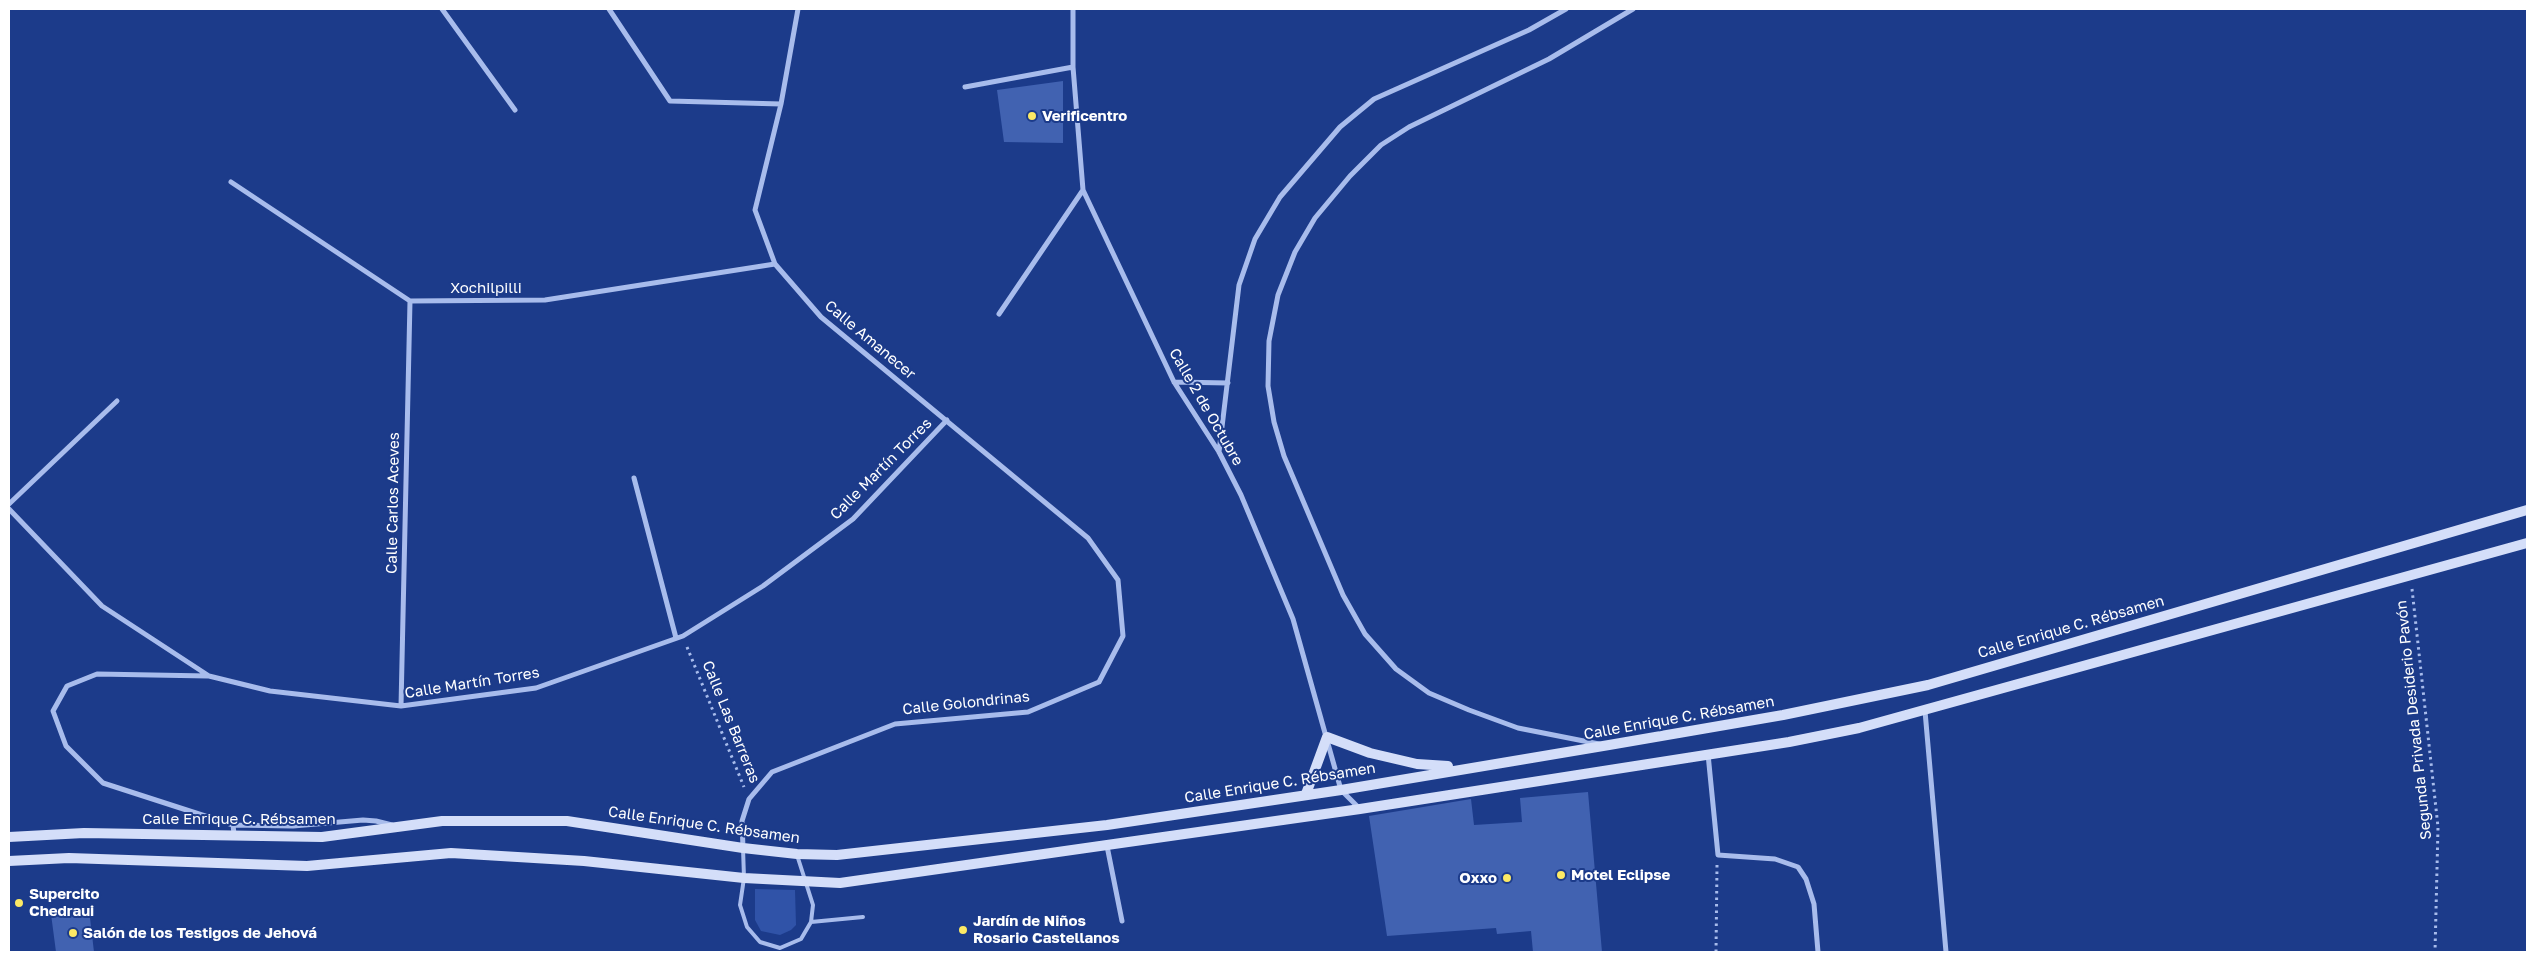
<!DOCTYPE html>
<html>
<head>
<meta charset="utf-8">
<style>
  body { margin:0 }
  #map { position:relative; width:2536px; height:961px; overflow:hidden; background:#1c3b8a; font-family:"Golos Text",sans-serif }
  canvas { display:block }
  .frame { position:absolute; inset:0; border:10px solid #fff; pointer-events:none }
</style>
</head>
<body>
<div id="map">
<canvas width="2536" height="961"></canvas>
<div class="frame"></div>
</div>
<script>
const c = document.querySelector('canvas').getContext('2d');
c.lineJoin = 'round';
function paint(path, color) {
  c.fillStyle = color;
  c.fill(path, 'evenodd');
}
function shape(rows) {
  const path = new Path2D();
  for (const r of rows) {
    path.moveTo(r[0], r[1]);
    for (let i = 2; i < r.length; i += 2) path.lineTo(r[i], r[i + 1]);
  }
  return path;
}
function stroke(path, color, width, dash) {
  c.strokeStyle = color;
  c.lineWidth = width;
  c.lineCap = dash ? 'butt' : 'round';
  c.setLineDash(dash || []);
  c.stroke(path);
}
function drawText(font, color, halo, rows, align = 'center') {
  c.font = font + ' "Golos Text",sans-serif';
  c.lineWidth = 4;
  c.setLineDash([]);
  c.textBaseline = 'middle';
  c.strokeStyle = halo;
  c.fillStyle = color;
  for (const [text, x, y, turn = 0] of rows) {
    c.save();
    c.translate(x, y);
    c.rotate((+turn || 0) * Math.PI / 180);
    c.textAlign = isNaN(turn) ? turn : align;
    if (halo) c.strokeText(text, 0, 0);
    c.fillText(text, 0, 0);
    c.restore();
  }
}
const green = shape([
  [755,889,795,890,796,925,791,930,780,935,761,931,755,920]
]);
const building = shape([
  [1063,81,1063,143,1004,142,997,90],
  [1588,792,1602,952,1533,952,1531,931,1497,934,1496,928,1387,936,1369,816,1471,799,1474,825,1522,822,1520,798],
  [89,909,94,952,56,952,51,914]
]);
const path = shape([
  [2412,589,2438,827,2435,952],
  [687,647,744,787],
  [1716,952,1717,865]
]);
const service = shape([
  [743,848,744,878,740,905,747,927,760,942,780,948,801,939,811,922,813,905,797,855],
  [811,922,863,917]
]);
const minor = shape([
  [442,9,515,110],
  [609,9,670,101,781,104],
  [1073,9,1073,67,1083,190,1174,382,1219,452,1241,495,1293,619,1341,790,1360,809],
  [965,87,1073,67],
  [231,182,410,301,545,300,775,264],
  [999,314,1083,190],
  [1174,382,1228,383],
  [1219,452,1239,285,1255,239,1280,197,1340,127,1374,99,1529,30,1566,9],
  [634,478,676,638],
  [9,504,117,401],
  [9,509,102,606,209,676,270,691,401,706,536,688,683,636,763,586,853,519,947,420],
  [208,676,97,674,67,686,53,711,66,746,103,783,233,825,234,834],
  [401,706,410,301],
  [1925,711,1946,952],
  [1599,744,1518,728,1469,710,1429,693,1396,669,1365,634,1343,595,1284,456,1274,422,1268,386,1269,341,1278,295,1295,252,1315,218,1350,176,1381,145,1409,127,1549,59,1633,9],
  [1708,754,1718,855,1775,859,1798,867,1806,879,1814,904,1818,952],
  [233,825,293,826,363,820,376,821,392,825],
  [1107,846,1122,921],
  [743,848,742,821,749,799,772,772,895,724,1028,712,1099,682,1123,636,1118,580,1088,538,821,317,775,264,755,210,781,104,798,9]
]);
const secondary = shape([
  [1306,794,1327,737,1370,753,1417,764,1448,766],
  [9,837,84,833,322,837,442,821,567,821,743,848,797,854,837,855,1107,825,1341,790,1609,745,1783,715,1928,685,2527,510],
  [9,861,69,858,307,866,451,853,584,861,744,878,840,883,1360,809,1789,742,1859,728,2527,543]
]);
const markers = [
  [1032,116,5,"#fce965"],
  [1561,875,5,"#fce965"],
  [1507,878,5,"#fce965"],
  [19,903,5,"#fce965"],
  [963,930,5,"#fce965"],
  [73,933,5,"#fce965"]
];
const poiNames = [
  ["Verificentro",1042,116],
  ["Motel Eclipse",1571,875],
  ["Oxxo",1497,878,"right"],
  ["Supercito",29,894],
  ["Chedraui",29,911],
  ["Jardín de Niños",973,921],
  ["Rosario Castellanos",973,938],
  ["Salón de los Testigos de Jehová",83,933]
];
const streetNames = [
  ["Xochilpilli",486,288],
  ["Calle Amanecer",870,340,40],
  ["Calle 2 de Octubre",1206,407,60],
  ["Calle Martín Torres",881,469,-45],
  ["Calle Carlos Aceves",393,503,-89],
  ["Calle Enrique C. Rébsamen",2071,627,-16],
  ["Calle Martín Torres",472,683,-9],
  ["Calle Golondrinas",966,703,-6],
  ["Calle Enrique C. Rébsamen",1679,718,-10],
  ["Segunda Privada Desiderio Pavón",2414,720,-96],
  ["Calle Las Barreras",731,722,68],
  ["Calle Enrique C. Rébsamen",1280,783,-9],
  ["Calle Enrique C. Rébsamen",239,819],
  ["Calle Enrique C. Rébsamen",704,825,8]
];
paint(green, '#3053a8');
paint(building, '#4162b1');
stroke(path, '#a8bcec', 3, [2.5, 4]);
stroke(service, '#a8bcec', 4);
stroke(minor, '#a8bcec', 5);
stroke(secondary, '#d4def9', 10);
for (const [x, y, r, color] of markers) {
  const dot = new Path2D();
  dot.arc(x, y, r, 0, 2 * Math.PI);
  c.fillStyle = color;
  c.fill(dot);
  stroke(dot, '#1c3b8a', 2);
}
drawText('bold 15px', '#fff', '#1c3b8a', poiNames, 'left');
drawText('15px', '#fff', '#1c3b8a', streetNames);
</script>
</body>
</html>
